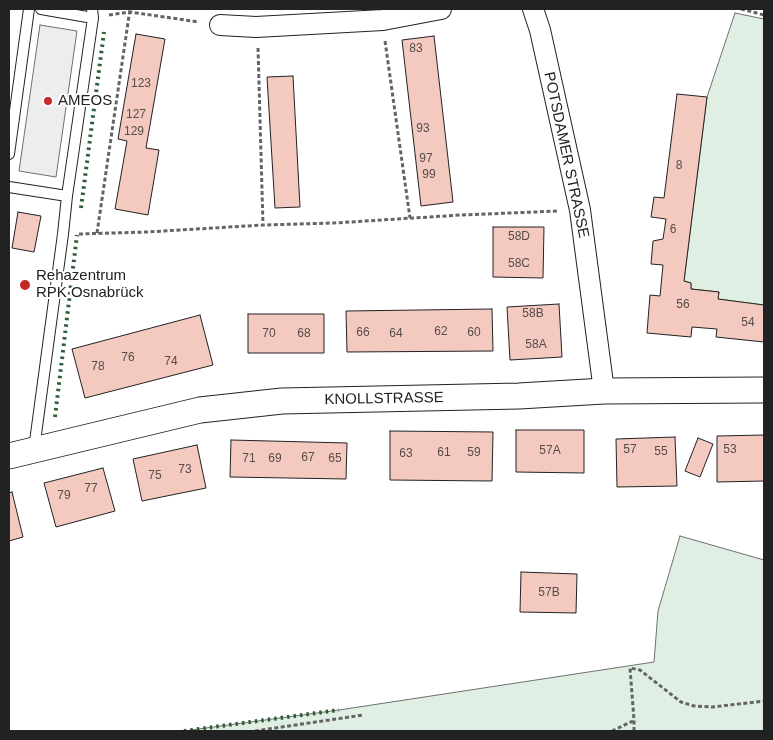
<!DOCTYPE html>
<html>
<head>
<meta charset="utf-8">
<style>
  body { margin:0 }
  #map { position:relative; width:773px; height:740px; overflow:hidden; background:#fff; font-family:Helvetica,sans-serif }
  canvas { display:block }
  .frame { position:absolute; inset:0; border:10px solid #222; pointer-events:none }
</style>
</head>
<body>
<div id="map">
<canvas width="773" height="740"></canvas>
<div class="frame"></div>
</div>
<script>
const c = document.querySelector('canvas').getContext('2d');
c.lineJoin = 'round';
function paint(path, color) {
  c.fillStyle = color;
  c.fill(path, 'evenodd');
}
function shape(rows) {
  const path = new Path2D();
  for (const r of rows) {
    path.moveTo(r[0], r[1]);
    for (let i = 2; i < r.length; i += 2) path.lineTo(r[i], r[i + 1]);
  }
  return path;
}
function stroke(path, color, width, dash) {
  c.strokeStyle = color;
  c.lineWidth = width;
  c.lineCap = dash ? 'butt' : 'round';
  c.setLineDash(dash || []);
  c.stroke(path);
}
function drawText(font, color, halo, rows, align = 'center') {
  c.font = font + ' Helvetica,sans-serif';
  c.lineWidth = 4;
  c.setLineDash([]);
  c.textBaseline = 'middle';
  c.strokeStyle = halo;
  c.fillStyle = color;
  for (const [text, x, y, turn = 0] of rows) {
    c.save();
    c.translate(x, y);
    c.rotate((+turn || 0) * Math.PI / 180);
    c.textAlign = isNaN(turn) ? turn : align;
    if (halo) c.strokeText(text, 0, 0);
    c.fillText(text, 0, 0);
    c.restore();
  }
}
const green = shape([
  [735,13,764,19,764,305,718,299,719,292,691,289,691,283,684,281,707,97,735,13],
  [680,536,764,560,764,731,184,731,339,710,654,662,658,611,680,536]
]);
const parking = shape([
  [40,25,77,31,56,177,19,171,40,25]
]);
const building = shape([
  [136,34,165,39,146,148,159,150,148,215,115,209,127,141,118,139,136,34],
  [434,36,453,202,421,206,402,40,434,36],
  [293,76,300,207,275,208,267,77,293,76],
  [677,94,707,97,684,281,691,283,691,289,719,292,718,299,764,305,764,342,716,337,717,329,692,327,691,337,647,333,650,295,660,296,663,265,651,264,653,241,663,239,666,219,651,217,654,197,664,198,677,94],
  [18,212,41,216,34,252,12,248,18,212],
  [493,227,544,227,543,278,493,277,493,227],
  [559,304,562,357,510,360,507,307,559,304],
  [492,309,493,351,347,352,346,311,492,309],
  [248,314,324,314,324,353,248,353,248,314],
  [200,315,213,365,85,398,72,349,200,315],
  [516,430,584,430,584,473,516,472,516,430],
  [390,431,493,432,492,481,390,480,390,431],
  [764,435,764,481,717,482,717,436,764,435],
  [675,437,677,486,617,487,616,439,675,437],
  [698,438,713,444,700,477,685,471,698,438],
  [231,440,347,443,346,479,230,477,231,440],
  [197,445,206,488,142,501,133,459,197,445],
  [103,468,115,511,56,527,44,483,103,468],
  [12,492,23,537,9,541,9,493,12,492],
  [521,572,577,574,576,613,520,612,521,572]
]);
const path = shape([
  [741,9,764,15],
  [109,15,130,12,199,22],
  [385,41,410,218],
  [258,48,263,225],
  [97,233,130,9],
  [79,234,147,232,263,225,334,223,461,215,559,211],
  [255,731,363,715],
  [612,731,633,721],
  [634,731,634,720,630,668,640,670,681,702,694,706,712,707,764,701]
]);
const service = shape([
  [41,9,93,18],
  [9,154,29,9],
  [9,187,67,196],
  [34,449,63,234,67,196,93,18,92,9]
]);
const minor = shape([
  [533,9,540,30,580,210,604,391],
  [220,25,256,27,383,20,441,9]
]);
const tertiary = shape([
  [9,456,200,410,282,401,519,396,604,391,764,390]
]);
const hedge = shape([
  [81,208,104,32],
  [55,417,77,235],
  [184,731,339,710]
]);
const markers = [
  [48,101,5,"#c62828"],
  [25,285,6,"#c62828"]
];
const numberNames = [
  ["83",416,49],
  ["123",141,84],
  ["127",136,115],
  ["93",423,129],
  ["129",134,132],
  ["97",426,159],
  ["8",679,166],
  ["99",429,175],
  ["6",673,230],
  ["58D",519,237],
  ["58C",519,264],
  ["56",683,305],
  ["58B",533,314],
  ["54",748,323],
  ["62",441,332],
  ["66",363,333],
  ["60",474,333],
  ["70",269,334],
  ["68",304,334],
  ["64",396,334],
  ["58A",536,345],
  ["76",128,358],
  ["74",171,362],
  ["78",98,367],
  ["57",630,450],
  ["53",730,450],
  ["57A",550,451],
  ["55",661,452],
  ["61",444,453],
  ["59",474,453],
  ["63",406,454],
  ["67",308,458],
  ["71",249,459],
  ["69",275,459],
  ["65",335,459],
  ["73",185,470],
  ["75",155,476],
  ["77",91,489],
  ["79",64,496],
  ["57B",549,593]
];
const poiNames = [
  ["AMEOS",58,101],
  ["Rehazentrum",36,276],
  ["RPK Osnabrück",36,293]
];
const streetNames = [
  ["POTSDAMER STRASSE",566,155,78],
  ["KNOLLSTRASSE",384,399,-1]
];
paint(green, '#e0efe3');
stroke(green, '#6f6f6f', 1);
paint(parking, '#ededed');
stroke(parking, '#6f6f6f', 1);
paint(building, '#f3c9c0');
stroke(building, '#222', 1);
stroke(service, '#222', 12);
stroke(minor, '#222', 22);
stroke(tertiary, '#222', 27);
stroke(path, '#646464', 3, [4, 2.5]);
stroke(service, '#fff', 10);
stroke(minor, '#fff', 20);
stroke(tertiary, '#fff', 25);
stroke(hedge, '#2f5e38', 4, [2.5, 4]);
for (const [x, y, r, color] of markers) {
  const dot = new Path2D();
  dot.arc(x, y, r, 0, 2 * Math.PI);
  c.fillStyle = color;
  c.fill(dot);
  stroke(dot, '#fff', 2);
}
drawText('12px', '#564c4a', null, numberNames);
drawText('15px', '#222', '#fff', poiNames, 'left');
drawText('15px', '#222', '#fff', streetNames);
</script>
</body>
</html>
